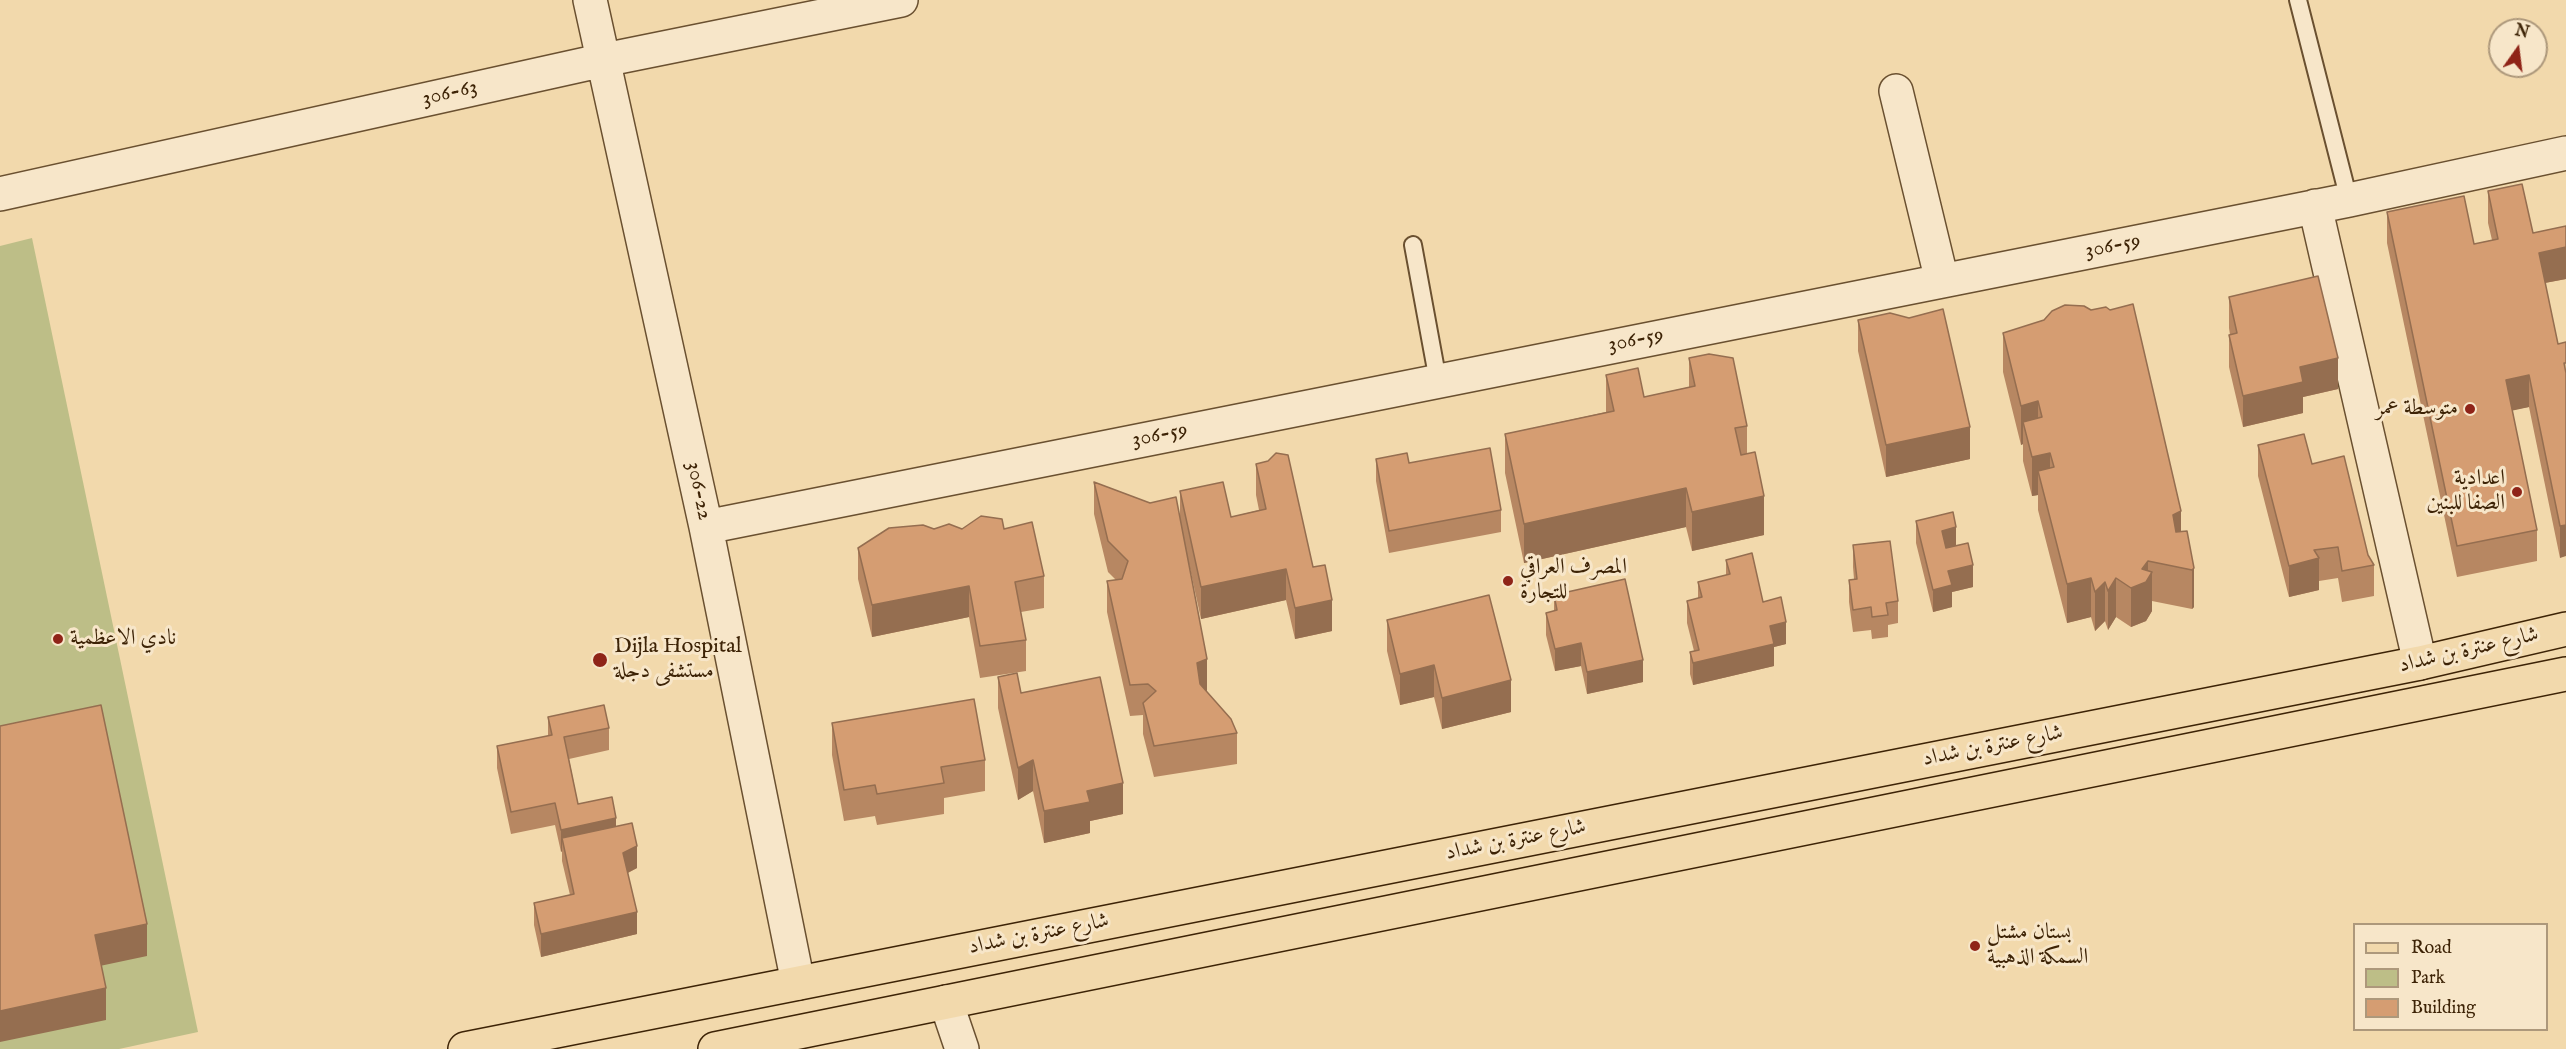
<!DOCTYPE html>
<html>
<head>
<meta charset="utf-8">
<style>
  body { margin:0 }
  #map { position:relative; width:2566px; height:1049px; overflow:hidden; background:#f2d9ac; font-family:"IM FELL English",serif }
  canvas { display:block }
  .legend { position:absolute; left:2353px; top:923px; width:195px; height:108px; box-sizing:border-box; background:#f7e6c9; border:2px solid #ad987b; margin:0; padding:8px 10px; list-style:none; font-size:18px; color:#3d2306 }
  .legend li { display:flex; align-items:center; gap:12px; height:30px }
  .legend b { width:30px; border:2px solid #ad987b }
  .north { position:absolute; left:2488px; top:18px; width:60px; height:60px; box-sizing:border-box; background:#f7e6c9; border:2px solid #ad987b; border-radius:50%; rotate:14deg; font-size:16px; font-weight:700; line-height:24px; text-align:center; color:#3d2306 }
  .north::after { content:''; display:block; margin:auto; width:21px; height:27px; background:#8f2418; clip-path:polygon(50% 0,100% 100%,50% 72%,0 100%) }
</style>
</head>
<body>
<div id="map">
<canvas width="2566" height="1049"></canvas>
<ul class="legend">
<li><b style="height:8px;background:#f2d9ac"></b>Road</li>
<li><b style="height:16px;background:#bdbe87"></b>Park</li>
<li><b style="height:16px;background:#d59d72"></b>Building</li>
</ul>
<div class="north">N</div>
</div>
<script>
const c = document.querySelector('canvas').getContext('2d');
c.lineJoin = 'round';
function paint(path, color) {
  c.fillStyle = color;
  c.fill(path, 'evenodd');
}
function shape(rows) {
  const path = new Path2D();
  for (const r of rows) {
    path.moveTo(r[0], r[1]);
    for (let i = 2; i < r.length; i += 2) path.lineTo(r[i], r[i + 1]);
  }
  return path;
}
function stroke(path, color, width, dash) {
  c.strokeStyle = color;
  c.lineWidth = width;
  c.lineCap = dash ? 'butt' : 'round';
  c.setLineDash(dash || []);
  c.stroke(path);
}
function drawText(font, color, halo, rows, align = 'center') {
  c.font = font + ' "IM FELL English",Amiri,serif';
  c.lineWidth = 6;
  c.setLineDash([]);
  c.textBaseline = 'middle';
  c.strokeStyle = halo;
  c.fillStyle = color;
  for (const [text, x, y, turn = 0] of rows) {
    c.save();
    c.translate(x, y);
    c.rotate((+turn || 0) * Math.PI / 180);
    c.textAlign = isNaN(turn) ? turn : align;
    if (halo) c.strokeText(text, 0, 0);
    c.fillText(text, 0, 0);
    c.restore();
  }
}
const green = shape([
  [32,238,198,1032,119,1049,0,1049,0,246]
]);
const service = shape([
  [2298,0,2349,200],
  [1413,245,1438,381]
]);
const minor = shape([
  [590,0,706,527,798,983],
  [1896,91,1942,281],
  [0,194,604,60,901,0],
  [2315,206,2420,663],
  [706,527,2349,200,2566,153],
  [946,1002,962,1049]
]);
const primary = shape([
  [465,1049,2420,663,2566,629],
  [715,1049,2566,674]
]);
const wall = shape([
  [2488,191,2533,233,2566,226,2566,279,2545,283,2558,344,2566,342,2560,558,2529,407,2512,410,2537,530,2537,561,2457,577,2387,243,2387,212,2474,244,2492,240,2488,223],
  [2229,297,2338,389,2303,397,2303,413,2243,427,2229,367,2229,335,2230,335,2229,328],
  [1858,320,1970,459,1886,477,1858,351],
  [2003,333,2181,532,2194,568,2194,607,2192,609,2152,601,2152,611,2146,621,2131,627,2116,617,2108,630,2105,621,2095,631,2091,617,2067,623,2038,510,2038,495,2032,496,2023,461,2023,444,2021,445,2003,372],
  [1689,358,1747,426,1747,454,1764,535,1692,551,1686,527,1524,563,1505,473,1505,434,1606,412,1606,375,1644,397,1689,387],
  [2258,445,2368,555,2374,565,2374,596,2342,602,2338,578,2319,581,2319,590,2289,597,2258,476],
  [1376,459,1409,463,1501,510,1501,532,1389,553,1376,481],
  [1256,464,1313,567,1332,631,1295,639,1286,600,1201,619,1187,555,1207,691,1206,691,1237,733,1237,764,1154,777,1143,734,1143,715,1130,716,1107,612,1107,581,1116,580,1108,572,1094,514,1094,482,1180,517,1180,491,1231,517,1259,510,1256,495],
  [1916,521,1956,545,1973,587,1952,592,1952,607,1933,612,1916,543],
  [934,529,1004,529,1044,576,1044,608,1021,612,1026,640,1026,671,980,678,969,617,872,637,858,579,858,548],
  [1853,545,1898,601,1898,623,1888,625,1888,637,1872,639,1871,630,1853,632,1849,602,1849,580,1854,579,1853,567],
  [1726,560,1763,602,1786,644,1774,647,1774,666,1693,685,1690,674,1690,652,1694,651,1687,623,1687,601,1698,598,1698,582,1726,575],
  [1554,595,1643,682,1587,694,1581,666,1555,671,1546,635,1546,613,1554,611],
  [1387,620,1511,712,1442,729,1434,697,1400,705,1387,651],
  [998,677,1021,693,1123,814,1090,821,1090,833,1044,843,1033,791,1018,800,998,708],
  [548,717,609,728,609,750,569,759,578,804,616,826,637,868,628,873,637,934,541,957,534,925,534,903,570,895,562,861,562,851,561,852,555,825,511,834,497,768,497,746,548,736],
  [832,723,985,760,985,791,944,798,944,814,877,825,875,816,844,821,832,755]
]);
const shadedWall = shape([
  [2566,247,2566,279,2539,284,2539,253],
  [2338,358,2338,389,2303,397,2303,413,2243,427,2243,396,2300,367],
  [2529,375,2529,407,2506,412,2506,380],
  [2038,401,2038,440,2023,422,2023,444,2021,445,2021,406],
  [1970,427,1970,459,1886,477,1886,445],
  [2050,453,2050,492,2038,471,2038,495,2032,496,2032,457],
  [1686,488,1686,527,1524,563,1524,524],
  [1764,496,1764,535,1692,551,1692,512],
  [2181,511,2181,550,2173,554,2173,515],
  [2566,525,2566,556,2560,558,2560,526],
  [1956,527,1956,549,1942,553,1942,531],
  [2319,558,2319,590,2289,597,2289,566],
  [2148,561,2148,579,2152,572,2152,611,2146,621,2131,627,2131,588],
  [1973,565,1973,587,1952,592,1952,607,1933,612,1933,590,1948,571],
  [2194,568,2194,607,2192,609,2192,570],
  [1286,569,1286,600,1201,619,1201,587],
  [2091,578,2091,617,2067,623,2067,584],
  [2116,578,2116,617,2108,630,2108,591],
  [2105,582,2105,621,2095,631,2095,592],
  [969,586,969,617,872,637,872,605],
  [1332,600,1332,631,1295,639,1295,608],
  [1786,622,1786,644,1774,647,1774,666,1693,685,1693,663,1770,626],
  [1581,643,1581,666,1555,671,1555,649],
  [1207,659,1207,691,1197,694,1197,663],
  [1643,660,1643,682,1587,694,1587,672],
  [1434,665,1434,697,1400,705,1400,674],
  [1511,680,1511,712,1442,729,1442,698],
  [1033,760,1033,791,1018,800,1018,768],
  [1123,783,1123,814,1090,821,1090,833,1044,843,1044,811,1087,791],
  [616,818,616,840,562,838,562,851,561,852,561,830],
  [637,846,637,868,623,875,623,853],
  [637,912,637,934,541,957,541,934],
  [147,924,147,956,95,967,95,935],
  [106,988,106,1020,0,1042,0,1011]
]);
const building = shape([
  [2522,184,2533,233,2566,226,2566,247,2539,253,2558,344,2566,342,2566,363,2564,363,2566,373,2566,525,2560,526,2529,375,2506,380,2537,530,2457,546,2387,212,2464,196,2474,244,2498,239,2488,191,2522,184],
  [2318,276,2338,358,2300,367,2303,382,2243,396,2229,335,2237,333,2229,297,2318,276],
  [2133,304,2181,511,2173,515,2176,532,2187,531,2194,568,2192,570,2148,561,2142,569,2152,572,2146,582,2131,588,2116,578,2108,591,2105,582,2095,592,2091,578,2067,584,2038,471,2054,467,2050,453,2032,457,2023,422,2042,417,2038,401,2021,406,2003,333,2044,320,2052,311,2065,305,2084,306,2091,310,2106,307,2110,310,2133,304],
  [1943,309,1970,427,1886,445,1858,320,1890,313,1909,318,1943,309],
  [1709,354,1733,358,1747,426,1735,428,1741,455,1755,452,1764,496,1692,512,1686,488,1524,524,1505,434,1614,411,1606,375,1638,368,1644,397,1695,386,1689,358,1709,354],
  [2304,434,2312,464,2344,456,2368,555,2374,565,2342,571,2338,547,2314,550,2319,558,2289,566,2258,445,2304,434],
  [1490,448,1501,510,1389,531,1376,459,1407,453,1409,463,1490,448],
  [1276,453,1288,455,1313,567,1325,565,1332,600,1295,608,1286,569,1201,587,1180,491,1223,482,1231,517,1266,509,1256,464,1268,461,1276,453],
  [1094,482,1150,503,1176,497,1207,659,1197,663,1200,684,1231,719,1237,733,1154,746,1143,703,1156,691,1148,684,1130,685,1107,581,1122,579,1128,561,1108,541,1094,482],
  [1953,512,1956,527,1942,531,1946,548,1968,543,1973,565,1948,571,1952,585,1933,590,1916,521,1953,512],
  [981,516,1002,519,1004,529,1032,522,1044,576,1015,582,1026,640,980,646,969,586,872,605,858,548,889,528,923,525,934,529,949,524,962,529,981,516],
  [1890,541,1898,601,1886,603,1888,615,1872,617,1871,607,1853,610,1849,580,1857,579,1853,545,1890,541],
  [1752,553,1763,602,1781,597,1786,622,1770,626,1774,644,1693,663,1690,652,1699,650,1687,601,1702,597,1698,582,1730,574,1726,560,1752,553],
  [1625,579,1643,660,1587,672,1581,643,1555,649,1546,613,1557,610,1554,595,1625,579],
  [1489,595,1511,680,1442,698,1434,665,1400,674,1387,620,1489,595],
  [1017,673,1021,693,1100,677,1123,783,1087,791,1090,802,1044,811,1033,760,1018,768,998,677,1017,673],
  [974,699,985,760,941,767,944,783,877,794,875,785,844,790,832,723,974,699],
  [101,705,147,924,95,935,106,988,0,1011,0,726,101,705],
  [604,705,609,728,564,737,578,804,612,797,616,818,561,830,555,803,511,812,497,746,552,735,548,717,604,705],
  [632,823,637,846,623,853,637,912,541,934,534,903,574,894,562,838,632,823]
]);
const markers = [
  [2470,409,6,"#8f2418"],
  [2517,492,6,"#8f2418"],
  [1508,581,6,"#8f2418"],
  [58,639,6,"#8f2418"],
  [600,660,8,"#8f2418"],
  [1975,946,6,"#8f2418"]
];
const streetNames = [
  ["306-63",450,94,-13],
  ["306-59",2113,247,-11],
  ["306-59",1636,341,-11],
  ["306-59",1160,436,-11],
  ["306-22",698,491,78],
  ["شارع عنترة بن شداد",2469,651,-13],
  ["شارع عنترة بن شداد",1993,747,-11],
  ["شارع عنترة بن شداد",1516,841,-11],
  ["شارع عنترة بن شداد",1039,935,-11]
];
const poiNames = [
  ["متوسطة عمر",2458,409,"right"],
  ["اعدادية",2505,479,"right"],
  ["الصفا للبنين",2505,504,"right"],
  ["المصرف العراقي",1520,568],
  ["للتجارة",1520,593],
  ["نادي الاعظمية",70,639],
  ["Dijla Hospital",614,647],
  ["مستشفى دجلة",614,672],
  ["بستان مشتل",1987,933],
  ["السمكة الذهبية",1987,958]
];
paint(green, '#bdbe87');
stroke(service, '#6a5030', 20);
stroke(minor, '#6a5030', 36);
stroke(primary, '#3d2306', 36);
stroke(service, '#f7e6c9', 16);
stroke(minor, '#f7e6c9', 33);
stroke(primary, '#f2d9ac', 33);
paint(wall, '#b78762');
paint(shadedWall, '#956e50');
paint(building, '#d59d72');
stroke(building, '#956e50', 1.5);
for (const [x, y, r, color] of markers) {
  const dot = new Path2D();
  dot.arc(x, y, r, 0, 2 * Math.PI);
  c.fillStyle = color;
  c.fill(dot);
  stroke(dot, '#f7e6c9', 2);
}
drawText('22px', '#3d2306', '#f7e6c9', streetNames);
drawText('22px', '#3d2306', '#f7e6c9', poiNames, 'left');
</script>
</body>
</html>
